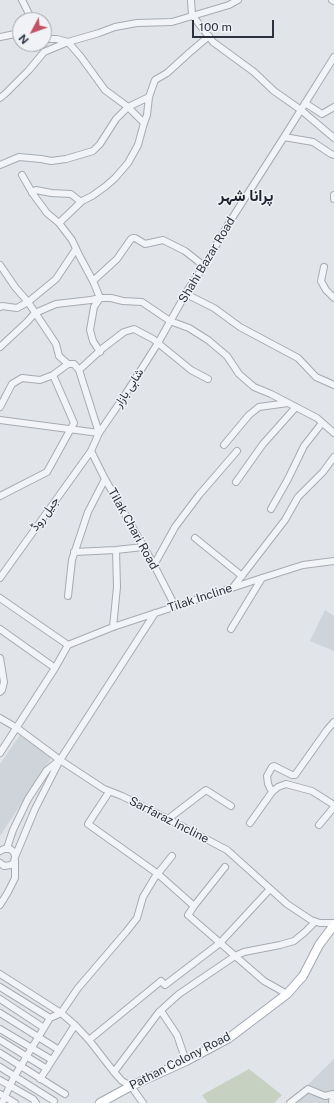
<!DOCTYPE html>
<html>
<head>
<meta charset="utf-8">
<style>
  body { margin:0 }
  #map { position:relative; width:334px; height:1103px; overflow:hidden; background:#e1e4e8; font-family:"Public Sans",sans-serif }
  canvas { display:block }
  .north { position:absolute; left:12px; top:12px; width:40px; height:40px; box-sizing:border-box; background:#f0f2f6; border:1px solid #a1a5ac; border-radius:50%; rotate:229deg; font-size:11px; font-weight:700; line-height:16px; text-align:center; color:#2b323e }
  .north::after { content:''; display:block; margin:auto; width:14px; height:18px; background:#c15163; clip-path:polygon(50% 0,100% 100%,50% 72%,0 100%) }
  .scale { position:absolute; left:192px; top:20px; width:82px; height:18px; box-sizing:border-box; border:2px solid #2b323e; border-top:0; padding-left:5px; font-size:12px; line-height:14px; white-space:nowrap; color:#2b323e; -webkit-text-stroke:3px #f0f2f6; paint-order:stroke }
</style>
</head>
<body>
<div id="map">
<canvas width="334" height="1103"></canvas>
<div class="north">N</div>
<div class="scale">100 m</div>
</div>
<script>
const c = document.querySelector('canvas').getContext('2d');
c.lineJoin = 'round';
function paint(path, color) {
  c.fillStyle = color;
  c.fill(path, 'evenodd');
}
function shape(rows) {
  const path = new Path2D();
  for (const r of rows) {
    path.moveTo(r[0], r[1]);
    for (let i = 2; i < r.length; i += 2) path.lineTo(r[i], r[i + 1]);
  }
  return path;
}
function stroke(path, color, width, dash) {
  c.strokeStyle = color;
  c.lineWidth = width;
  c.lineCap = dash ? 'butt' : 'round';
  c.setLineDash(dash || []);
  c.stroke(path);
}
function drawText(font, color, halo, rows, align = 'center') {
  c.font = font + ' "Public Sans",Vazirmatn,sans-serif';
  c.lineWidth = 3;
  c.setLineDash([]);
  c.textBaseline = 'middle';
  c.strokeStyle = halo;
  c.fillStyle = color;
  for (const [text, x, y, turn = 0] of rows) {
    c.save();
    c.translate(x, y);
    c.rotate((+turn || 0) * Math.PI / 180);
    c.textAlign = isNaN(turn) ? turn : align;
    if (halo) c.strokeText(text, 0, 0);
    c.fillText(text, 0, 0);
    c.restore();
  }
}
const built = shape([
  [325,610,334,616,334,651,310,641],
  [20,735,52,757,0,836,0,764],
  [334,1059,334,1103,289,1103]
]);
const green = shape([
  [249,1069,282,1095,274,1103,208,1103,202,1095]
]);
const minor = shape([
  [22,0,32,20],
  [191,0,192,15,213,42,254,72,274,91,301,110,334,138],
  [332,0,334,1],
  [0,37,15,34,20,35],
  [44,39,57,39,68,42,81,57,105,90,128,107,144,123],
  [0,98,5,94,29,70,44,52,68,42,99,33,115,27,137,23,172,22,229,5,238,0],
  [305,103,322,114,334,107],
  [284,137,313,142,331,154,334,155],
  [0,165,19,157,41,159,51,161,66,159,93,151,100,144,116,119,128,107,149,97,155,80,167,73,189,53,209,36],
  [22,175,33,194,47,213,59,223,72,240,79,255,93,281,100,298],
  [32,193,36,190,51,193,71,194,81,202],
  [334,195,334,199],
  [59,223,82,201,92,196,106,186,115,178,128,163,138,145,144,123,147,115,149,97],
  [0,265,15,287,28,302,56,344,59,356,68,364,74,364,79,370,99,433],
  [324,267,321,281,326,290,334,298],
  [93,281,117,259,131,239,133,238,135,238,145,244,163,240,185,251,204,266],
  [186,294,214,308,240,327,298,358,316,377,334,385],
  [0,307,2,306,17,308,28,302,56,279,76,249],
  [0,347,27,322,35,313,56,304,91,300,100,298,111,298,123,301,142,302,170,321,189,328,208,340,227,356,239,374,254,387,271,394,317,418,334,433],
  [100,352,93,341,90,330,94,307,100,298],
  [79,370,103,348,124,332,134,329,153,339,191,370,208,379],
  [53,375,68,364],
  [0,407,12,384,22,378,40,380,53,375,74,423,47,472,0,496],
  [0,420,99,433],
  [224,445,249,415,259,407,288,403],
  [91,451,105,479,154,565,175,606],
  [236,482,263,444,296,407],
  [271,509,288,479,304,446,322,423],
  [195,538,242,576],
  [74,552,116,550,143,547],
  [154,565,175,527,199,495,237,451],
  [0,578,91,451,99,433,123,398,158,343,189,288,204,266,229,223,284,137,334,57],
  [234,586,285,520,298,497,323,472,334,457],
  [68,596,72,560,88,512,105,479],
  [0,598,68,645],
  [113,627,117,587,116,550],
  [0,629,55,668],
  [231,629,262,578],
  [68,645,113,627,262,578,303,565,334,561],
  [0,658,4,682,2,690,0,692],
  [0,718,17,728,60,760,104,789,122,796,168,819,227,850,287,904,311,920,320,923,334,923],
  [0,753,55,668,68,645],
  [109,792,88,824,158,874,194,906,225,867],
  [272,792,268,784,267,776,272,767,274,766,292,775,295,775,327,730,334,722],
  [168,819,206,790,231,806],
  [250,823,272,792,278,787,286,784,312,791,334,805],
  [319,825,334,807],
  [7,848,13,830,28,799,47,770,57,762],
  [0,851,4,849,10,849,14,852,15,857,14,862,11,865,4,866,0,863],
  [15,857,35,809,60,760,155,613],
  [0,905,8,892,15,878,15,860],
  [194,906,188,915,264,981,287,994],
  [0,974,61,1013,75,1025,89,1040,114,1072,122,1081,131,1086,143,1103],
  [0,987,50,1018],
  [0,999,44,1028],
  [161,1011,177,1035,186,1061],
  [0,1013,59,1050],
  [0,1029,52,1060],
  [0,1040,47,1069],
  [89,1040,161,981,165,985,220,943,270,889],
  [0,1053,65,1094],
  [0,1067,54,1101],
  [114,1072,159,1012,179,994,235,956,244,952,280,945,294,941,305,932,315,922],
  [40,1079,75,1025],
  [0,1080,33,1099,36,1103],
  [0,1094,15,1103],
  [2,1103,14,1077,50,1018,61,1013,78,988,126,932,137,918,143,897,155,877,172,856],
  [290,1103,308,1089,325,1096,333,1094,332,1103]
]);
const major = shape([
  [100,1103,131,1086,186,1061,229,1038,287,994,303,976,319,945,334,925]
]);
const streetNames = [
  ["Shahi Bazar Road",207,260,-59],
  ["شاہی بازار",129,388,-57],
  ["جیل روڈ",45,514,-54],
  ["Tilak Chari Road",133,529,61],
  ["Tilak Incline",200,598,-18],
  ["Sarfaraz Incline",169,820,27],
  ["Pathan Colony Road",180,1061,-27]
];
const districtNames = [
  ["پرانا شہر",246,196]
];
paint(built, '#cfd3da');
paint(green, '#c6d1c2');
stroke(minor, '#a7abb2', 8);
stroke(major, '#a1a8b3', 10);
stroke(minor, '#f3f4f7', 6);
stroke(major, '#fff', 8);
drawText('12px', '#2b323e', '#f0f2f6', streetNames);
drawText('bold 16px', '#1d232f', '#f0f2f6', districtNames);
</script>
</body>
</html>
